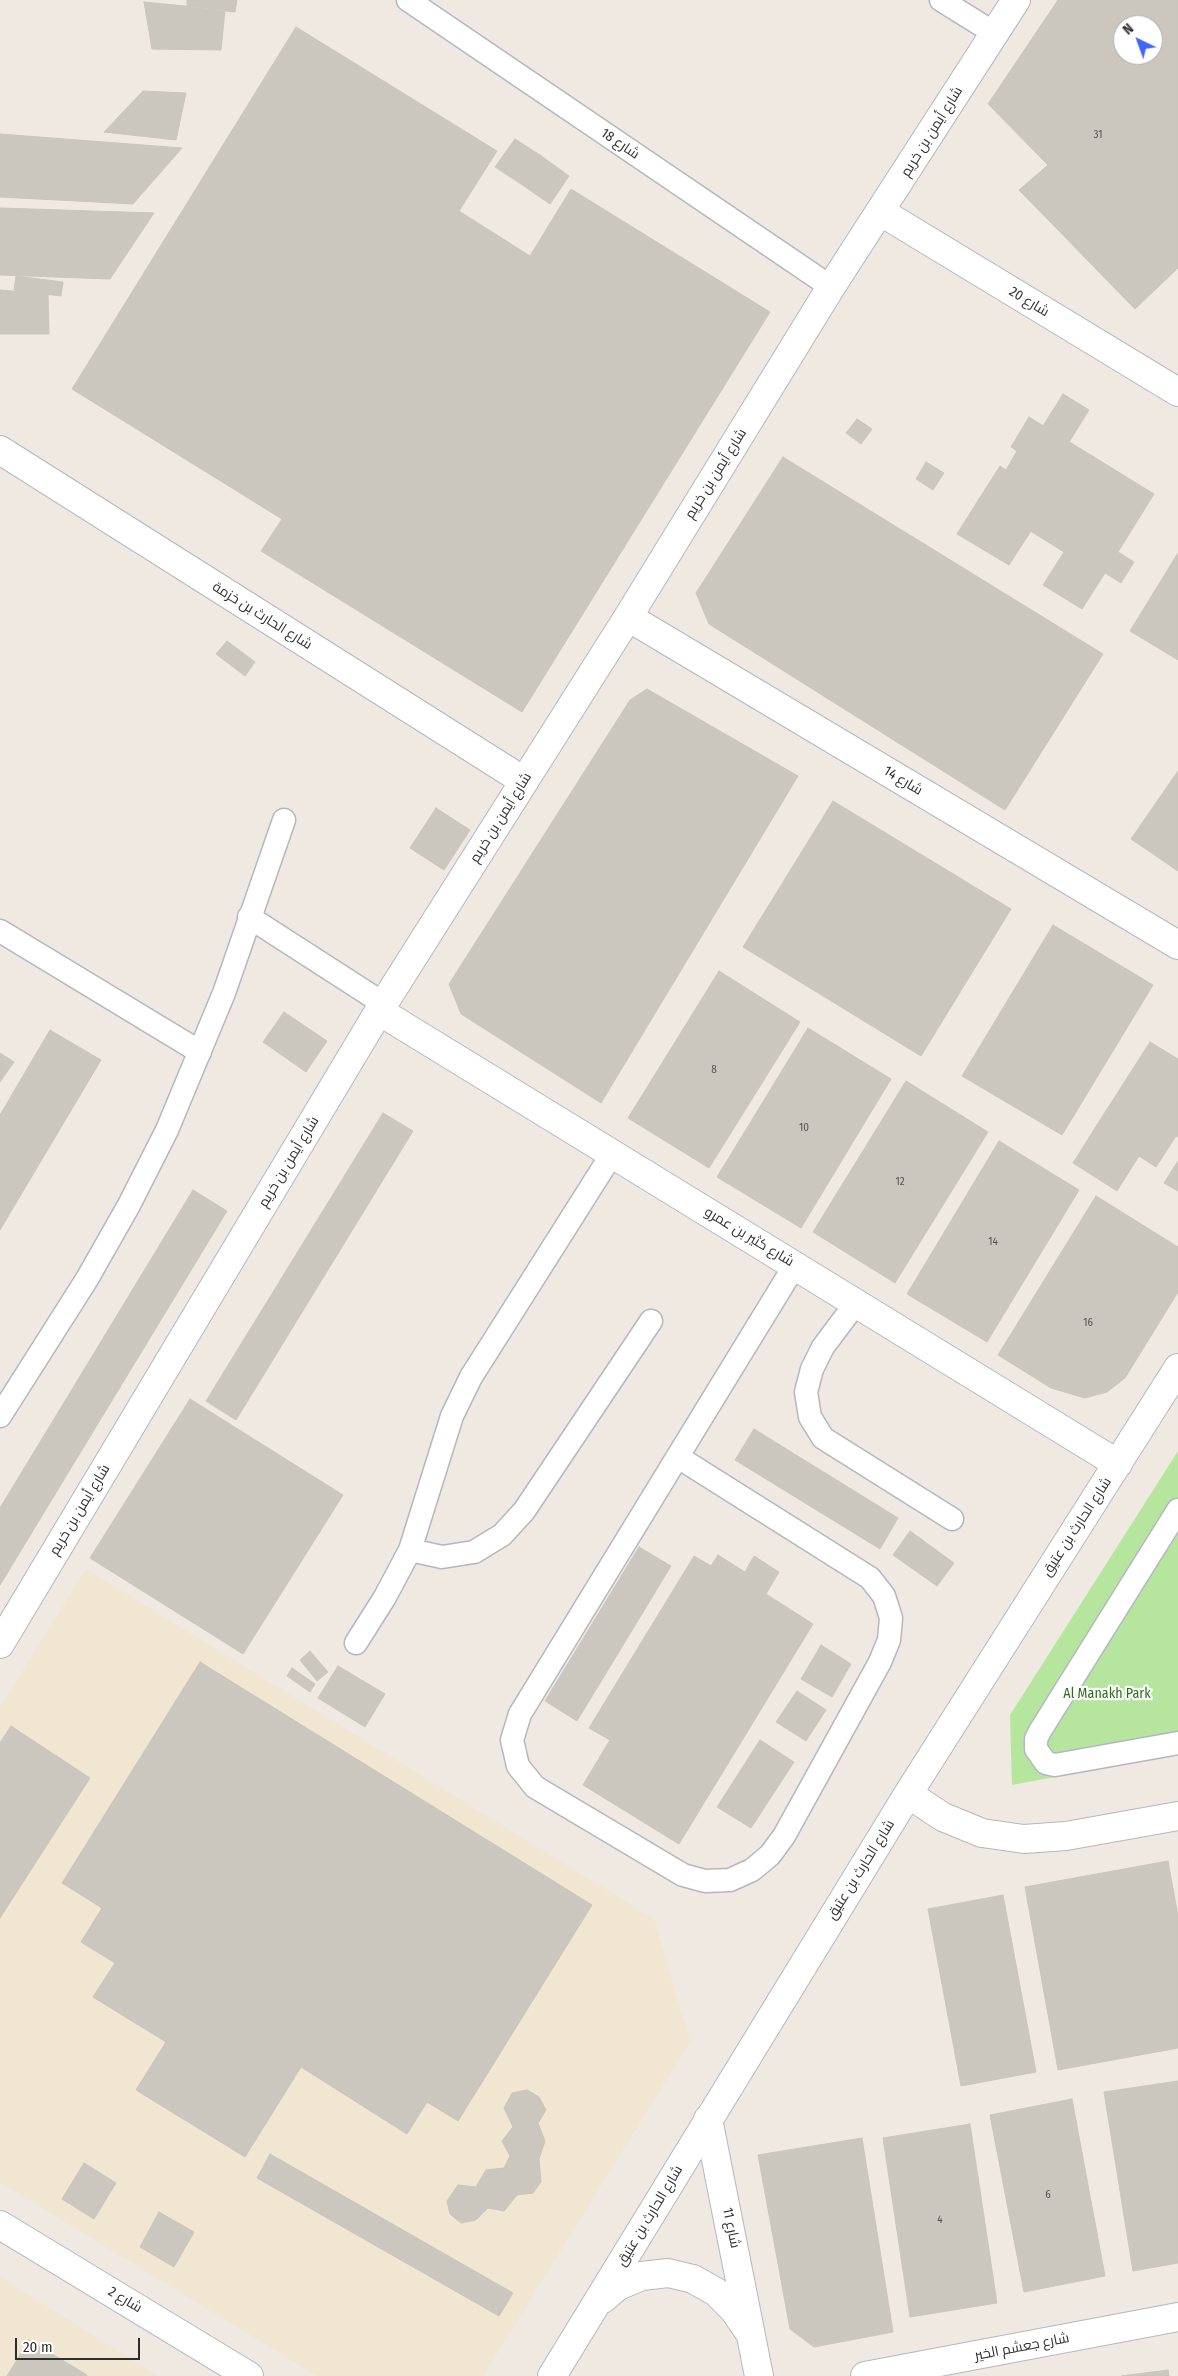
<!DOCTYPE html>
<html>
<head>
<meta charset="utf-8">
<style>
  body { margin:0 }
  #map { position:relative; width:1178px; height:2376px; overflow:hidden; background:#efe9e1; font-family:"Fira Sans Condensed",sans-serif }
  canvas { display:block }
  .north { position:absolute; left:1113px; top:15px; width:50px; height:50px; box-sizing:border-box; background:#fff; border:1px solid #ababab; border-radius:50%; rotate:318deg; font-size:14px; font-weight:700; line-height:20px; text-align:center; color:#2e2e2e }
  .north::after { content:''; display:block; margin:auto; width:18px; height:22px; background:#4264fb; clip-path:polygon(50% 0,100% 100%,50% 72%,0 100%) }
  .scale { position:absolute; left:15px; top:2338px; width:125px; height:22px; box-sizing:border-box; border:2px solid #2e2e2e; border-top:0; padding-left:6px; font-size:15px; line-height:18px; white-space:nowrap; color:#2e2e2e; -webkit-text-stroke:4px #fff; paint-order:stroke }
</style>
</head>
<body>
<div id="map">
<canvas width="1178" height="2376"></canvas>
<div class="north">N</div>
<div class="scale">20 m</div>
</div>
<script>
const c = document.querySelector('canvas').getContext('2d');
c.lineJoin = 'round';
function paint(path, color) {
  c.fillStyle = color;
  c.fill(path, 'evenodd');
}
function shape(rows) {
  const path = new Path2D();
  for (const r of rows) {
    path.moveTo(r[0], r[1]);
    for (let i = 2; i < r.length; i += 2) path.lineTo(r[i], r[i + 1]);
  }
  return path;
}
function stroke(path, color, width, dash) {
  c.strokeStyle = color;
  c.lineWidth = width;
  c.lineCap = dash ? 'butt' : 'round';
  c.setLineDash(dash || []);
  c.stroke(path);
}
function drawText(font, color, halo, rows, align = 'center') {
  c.font = font + ' "Fira Sans Condensed",Cairo,sans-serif';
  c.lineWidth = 4.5;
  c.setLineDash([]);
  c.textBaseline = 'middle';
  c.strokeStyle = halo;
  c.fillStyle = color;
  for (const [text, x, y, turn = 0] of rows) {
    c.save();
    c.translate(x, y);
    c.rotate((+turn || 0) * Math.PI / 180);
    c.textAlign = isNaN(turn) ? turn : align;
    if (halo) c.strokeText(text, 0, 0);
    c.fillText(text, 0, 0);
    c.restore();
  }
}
const education = shape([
  [86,1569,654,1919,690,2042,483,2376,317,2376,0,2182,0,1707],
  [0,2277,158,2376,0,2376]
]);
const green = shape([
  [1178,1451,1178,1754,1012,1785,1010,1715]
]);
const building = shape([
  [187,0,237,0,235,12,187,7,187,0],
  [1058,0,1178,0,1178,268,1135,309,1019,190,1048,165,988,104,1058,0],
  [1123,25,1153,25,1153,55,1123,55,1123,25],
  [144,2,225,10,221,50,152,49,144,2],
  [296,27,497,151,459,211,530,256,571,189,770,312,522,712,261,551,282,519,72,389,296,27],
  [143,91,186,93,176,140,104,132,143,91],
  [0,134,182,148,133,204,0,197,0,134],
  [515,139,540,155,521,184,495,167,515,139],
  [540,155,569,176,550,204,521,184,540,155],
  [0,208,154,213,110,279,0,275,0,208],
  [16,276,63,282,61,296,14,290,16,276],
  [0,290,48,294,49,334,0,334,0,290],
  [1063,394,1089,410,1069,442,1043,426,1063,394],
  [1029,417,1154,494,1118,552,1134,562,1121,583,1105,573,1082,609,1043,585,1064,552,979,499,1000,466,1006,470,1017,451,1011,447,1029,417],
  [857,419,872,429,861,444,846,433,857,419],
  [783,457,1103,654,1005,810,709,624,696,593,783,457],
  [926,462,944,473,933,490,916,479,926,462],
  [979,499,1031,531,1009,565,957,534,979,499],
  [1178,553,1178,660,1130,631,1178,553],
  [227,641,255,662,245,676,216,654,227,641],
  [647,689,798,776,601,1103,461,1014,449,984,630,700,647,689],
  [1178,771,1178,871,1131,839,1178,771],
  [833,801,1011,909,921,1056,743,947,833,801],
  [436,808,470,830,444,870,410,848,436,808],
  [1053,925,1153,985,1062,1135,962,1076,1053,925],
  [719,971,800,1022,709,1168,628,1118,719,971],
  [284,1012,327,1041,306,1072,263,1042,284,1012],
  [808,1028,891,1079,801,1228,717,1177,808,1028],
  [50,1030,101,1060,0,1230,0,1115,50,1030],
  [1150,1042,1178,1059,1178,1137,1176,1136,1156,1167,1095,1128,1150,1042],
  [0,1053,14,1062,0,1082,0,1053],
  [906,1081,988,1132,895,1283,813,1232,906,1081],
  [383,1113,413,1131,236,1420,206,1401,383,1113],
  [1095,1128,1139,1156,1117,1191,1073,1163,1095,1128],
  [999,1141,1079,1190,987,1342,907,1294,999,1141],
  [1178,1161,1178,1191,1164,1183,1178,1161],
  [193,1190,227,1211,0,1585,0,1508,193,1190],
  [1096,1196,1178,1247,1178,1292,1125,1378,1107,1392,1085,1398,1051,1388,998,1355,1096,1196],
  [190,1399,343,1495,243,1654,90,1558,190,1399],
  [754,1429,898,1518,880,1549,735,1460,754,1429],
  [910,1531,954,1563,937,1586,893,1555,910,1531],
  [639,1547,671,1566,577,1721,545,1701,639,1547],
  [718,1555,745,1572,754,1556,779,1572,766,1594,813,1624,679,1844,583,1785,610,1740,589,1728,694,1556,711,1566,718,1555],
  [821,1645,851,1664,832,1697,801,1679,821,1645],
  [310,1651,328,1672,317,1681,300,1660,310,1651],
  [200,1662,592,1905,458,2121,427,2102,407,2134,301,2067,245,2157,136,2090,166,2042,93,1997,115,1963,81,1942,102,1908,62,1883,200,1662],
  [338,1666,385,1694,365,1727,318,1698,338,1666],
  [292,1668,315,1684,310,1692,287,1676,292,1668],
  [797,1691,826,1710,806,1741,776,1722,797,1691],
  [11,1726,90,1778,0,1918,0,1743,11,1726],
  [760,1740,794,1762,751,1828,717,1807,760,1740],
  [1168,1861,1178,1916,1178,2048,1058,2070,1025,1887,1168,1861],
  [1003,1895,1036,2072,961,2086,928,1909,1003,1895],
  [1178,2081,1178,2263,1133,2271,1104,2092,1178,2081],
  [527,2090,539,2097,546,2110,538,2123,545,2141,539,2159,541,2182,533,2193,517,2195,504,2211,488,2208,476,2220,461,2223,450,2214,447,2201,458,2185,476,2187,486,2170,504,2168,510,2156,502,2141,513,2127,504,2108,512,2093,527,2090],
  [1072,2099,1105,2276,1024,2292,990,2115,1072,2099],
  [970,2124,997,2303,910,2317,883,2138,970,2124],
  [862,2138,893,2332,814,2347,790,2329,758,2155,862,2138],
  [270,2154,513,2293,499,2316,257,2178,270,2154],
  [84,2163,116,2183,94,2219,62,2199,84,2163],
  [159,2212,194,2232,174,2267,140,2247,159,2212],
  [29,2340,87,2375,87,2376,7,2376,29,2340],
  [1168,2370,1169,2376,1121,2376,1168,2370]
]);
const service = shape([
  [408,0,831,287],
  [941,0,994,33],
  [249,917,384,1004],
  [0,931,200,1052],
  [856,1303,823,1347,812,1369,806,1392,810,1417,823,1438,952,1519],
  [0,1416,87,1279,129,1205,167,1130,224,993,284,820],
  [678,1457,870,1578,884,1596,891,1618,889,1640,880,1662,784,1836,770,1855,752,1870,730,1880,705,1881,683,1875,535,1787,518,1766,512,1740,520,1714,795,1265],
  [1178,1510,1040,1731,1036,1739,1036,1749,1046,1763,1055,1765,1178,1743],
  [410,1550,442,1557,474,1552,502,1535,524,1511,651,1321],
  [356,1643,385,1597,410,1550,452,1416,471,1377,612,1154]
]);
const minor = shape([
  [881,212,1178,392],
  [0,450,524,781],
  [628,617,1178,945],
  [379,1011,1118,1464],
  [0,1644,379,1011,628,617,831,287,1016,0],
  [908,1794,943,1817,982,1833,1024,1839,1066,1836,1178,1816],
  [708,2119,759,2376],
  [0,2225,249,2376],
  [603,2299,618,2286,642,2276,668,2273,693,2279,716,2292,734,2310,749,2332],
  [552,2376,908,1794,1178,1368],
  [865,2376,1178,2317]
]);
const numberNames = [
  ["31",1098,135],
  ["8",714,1070],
  ["10",804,1128],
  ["12",900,1182],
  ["14",993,1242],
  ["16",1088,1323],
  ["6",1048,2195],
  ["4",940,2220]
];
const streetNames = [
  ["شارع أيمن بن خريم",932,132,-58],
  ["شارع 18",620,144,34],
  ["شارع 20",1029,302,31],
  ["شارع أيمن بن خريم",716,474,-58],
  ["شارع الحارث بن خزمة",262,616,32],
  ["شارع 14",903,781,31],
  ["شارع أيمن بن خريم",501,818,-58],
  ["شارع أيمن بن خريم",289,1162,-59],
  ["شارع كثير بن عمرو",749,1237,31],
  ["شارع أيمن بن خريم",80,1510,-59],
  ["شارع الحارث بن عتيق",1077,1527,-57],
  ["شارع الحارث بن عتيق",861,1870,-58],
  ["شارع الحارث بن عتيق",650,2216,-59],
  ["شارع 11",731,2228,78],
  ["شارع 2",125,2300,31],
  ["شارع جعشم الخير",1022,2347,-11]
];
const parkNames = [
  ["Al Manakh Park",1107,1694]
];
paint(education, '#f0e6d1');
paint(green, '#b6e59e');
paint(building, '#cbc7bf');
stroke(building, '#cbc5ba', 1);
stroke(service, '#b4b7c1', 25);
stroke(minor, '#b4b7c1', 30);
stroke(service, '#fff', 22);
stroke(minor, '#fff', 28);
drawText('11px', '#555452', null, numberNames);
drawText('14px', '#2e2e2e', '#fff', streetNames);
drawText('14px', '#2c6e1b', '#fff', parkNames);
</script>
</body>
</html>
